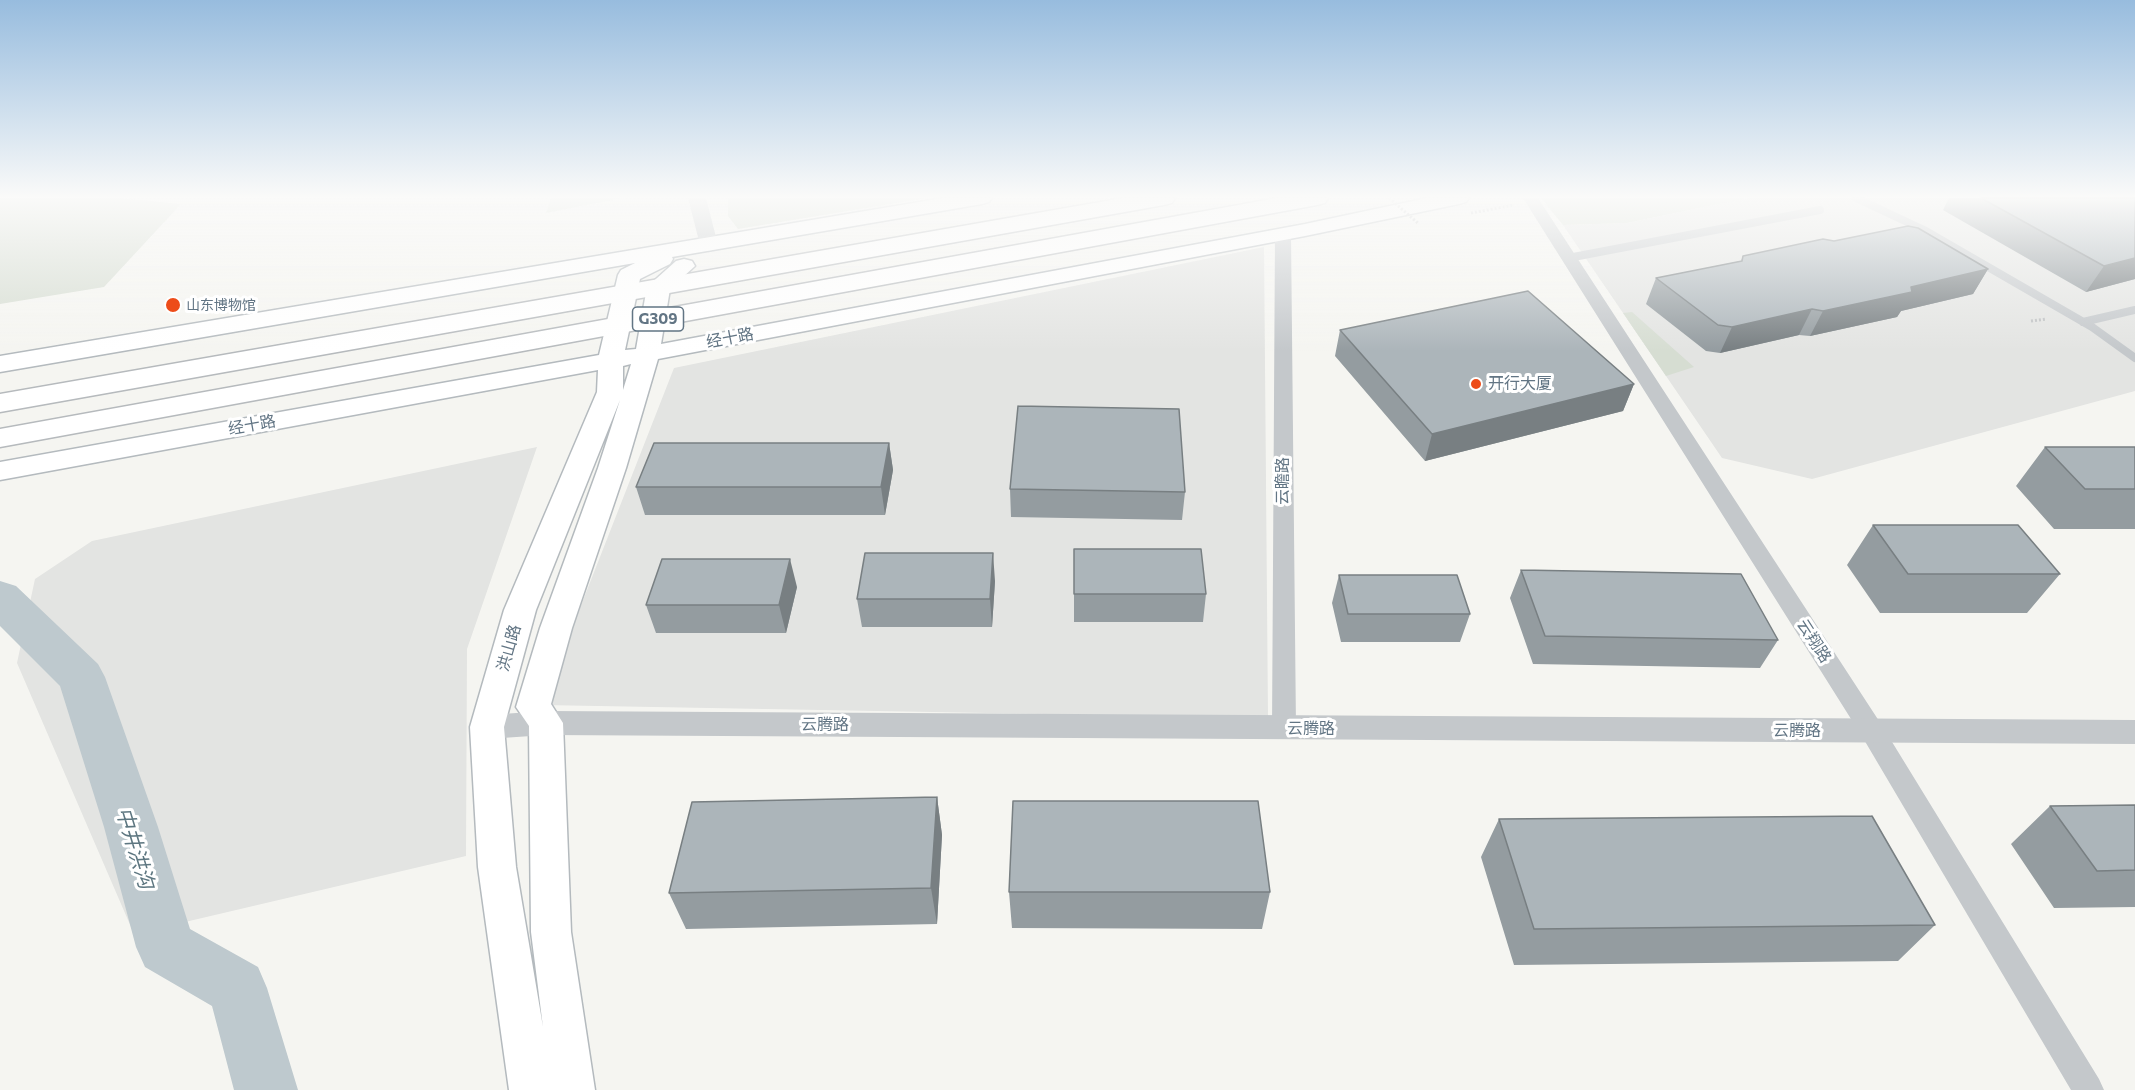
<!DOCTYPE html>
<html>
<head>
<meta charset="utf-8">
<style>
  body { margin:0 }
  canvas { display:block; background:#f5f5f1 }
</style>
</head>
<body>
<canvas width="2135" height="1090"></canvas>
<script>
const c = document.querySelector('canvas').getContext('2d');
c.lineJoin = 'round';
function paint(path, color) {
  c.fillStyle = color;
  c.fill(path, 'evenodd');
}
function shape(rows) {
  const path = new Path2D();
  for (const r of rows) {
    path.moveTo(r[0], r[1]);
    for (let i = 2; i < r.length; i += 2) path.lineTo(r[i], r[i + 1]);
  }
  return path;
}
function stroke(path, color, width, dash) {
  c.strokeStyle = color;
  c.lineWidth = width;
  c.lineCap = dash ? 'butt' : 'round';
  c.setLineDash(dash || []);
  c.stroke(path);
}
function drawText(font, color, halo, rows, align = 'center') {
  c.font = font + ' Commissioner,"Noto Sans SC",sans-serif';
  c.lineWidth = 6;
  c.setLineDash([]);
  c.textBaseline = 'middle';
  c.strokeStyle = halo;
  c.fillStyle = color;
  for (const [text, x, y, turn = 0] of rows) {
    c.save();
    c.translate(x, y);
    c.rotate((+turn || 0) * Math.PI / 180);
    c.textAlign = isNaN(turn) ? turn : align;
    if (halo) c.strokeText(text, 0, 0);
    c.fillText(text, 0, 0);
    c.restore();
  }
}
const built = shape([
  [1748,198,2135,198,2135,391,1812,479,1722,458,1563,225,1627,223],
  [1264,247,1268,718,542,705,674,368],
  [537,447,467,649,466,856,134,934,17,663,35,579,92,541]
]);
const green = shape([
  [0,198,119,198,181,204,104,287,0,304],
  [551,198,623,198,546,213],
  [728,198,927,198,738,229,728,216],
  [1541,198,1748,198,1627,223,1563,225],
  [1632,312,1694,367,1666,376,1623,313]
]);
const river = shape([
  [0,581,16,586,98,664,105,677,158,827,190,929,258,967,267,988,298,1090,234,1090,212,1006,145,967,136,947,104,827,60,686,0,626,0,581]
]);
const path = shape([
  [1471,213,1514,205],
  [2031,321,2046,319]
]);
const service = shape([
  [1856,198,1924,230,2092,327,2135,358],
  [1568,258,1820,210],
  [2083,322,2135,310]
]);
const minor = shape([
  [1523,198,1538,198,1881,724,2099,1079,2104,1090,2071,1090,1863,738,1523,198],
  [1283,229,1291,234,1296,729,1293,736,1284,739,1275,736,1272,729,1275,234,1283,229]
]);
const tertiary = shape([
  [688,198,706,198,718,245,716,249,709,251,702,249,700,245,688,198],
  [546,711,2135,720,2135,744,546,735,487,739,477,735,472,727,477,719,487,715,546,711]
]);
const secondary = shape([
  [943,198,992,198,989,202,982,204,672,257,673,259,670,264,640,279,625,350,636,349,647,287,676,261,684,259,692,261,695,266,670,289,661,344,1305,224,1427,198,1469,198,1466,202,1459,204,1305,236,658,359,626,468,572,628,551,704,563,723,571,932,595,1090,509,1090,478,867,470,727,504,610,597,392,598,370,0,480,0,462,599,355,618,275,621,270,635,263,0,372,0,356,943,198],
  [631,364,623,390,623,366,631,364],
  [620,400,598,468,540,628,516,707,529,726,531,932,543,1027,516,867,504,727,536,610,620,400]
]);
const trunk = shape([
  [1123,198,1175,198,1172,203,1164,205,0,412,0,394,1123,198],
  [1277,198,1328,198,1325,203,1317,205,0,447,0,429,1277,198]
]);
const pathBridge = shape([
  [1389,198,1419,224]
]);
const wall = shape([
  [1949,198,2135,198,2135,279,2086,292,1943,210],
  [1743,256,1988,269,1973,294,1901,311,1897,317,1810,336,1799,335,1720,353,1706,351,1646,304,1656,278,1741,261],
  [1340,330,1634,384,1623,411,1425,461,1335,356],
  [889,443,893,470,885,515,645,515,636,487],
  [2045,447,2135,447,2135,529,2054,529,2016,486],
  [1010,489,1185,492,1182,520,1011,517],
  [1873,525,2060,574,2027,613,1880,613,1847,565],
  [1074,549,1206,594,1203,622,1074,622],
  [1521,570,1778,640,1760,668,1533,664,1510,598],
  [1339,575,1470,614,1460,642,1341,642,1332,603],
  [995,581,992,627,862,627,857,599],
  [797,587,786,633,656,633,646,605],
  [937,797,942,835,937,924,686,929,669,893],
  [2135,805,2135,907,2054,908,2011,844,2050,806],
  [1499,819,1935,925,1898,961,1514,965,1481,857],
  [1009,892,1270,892,1262,929,1012,928]
]);
const shadedWall = shape([
  [2135,258,2135,279,2086,292,2104,266],
  [1988,269,1973,294,1901,311,1897,317,1810,336,1823,311,1911,287],
  [1812,309,1799,335,1720,353,1732,327],
  [1634,384,1623,411,1425,461,1432,434],
  [889,443,893,470,885,515,881,487],
  [993,553,995,581,992,627,990,599],
  [790,559,797,587,786,633,779,605],
  [937,797,942,835,937,924,931,888]
]);
const building = shape([
  [1981,198,2135,198,2135,258,2104,266,1981,198],
  [1908,226,1918,228,1988,269,1911,287,1912,292,1823,311,1812,309,1732,327,1718,325,1656,278,1742,261,1743,256,1823,239,1834,241,1908,226],
  [1528,291,1634,384,1432,434,1340,330,1528,291],
  [1018,406,1179,409,1185,492,1010,489,1018,406],
  [654,443,889,443,881,487,636,487,654,443],
  [2045,447,2135,447,2135,489,2085,489,2045,447],
  [1873,525,2018,525,2060,574,1908,574,1873,525],
  [1074,549,1201,549,1206,594,1074,594,1074,549],
  [865,553,993,553,990,599,857,599,865,553],
  [662,559,790,559,779,605,646,605,662,559],
  [1521,570,1741,574,1778,640,1545,636,1521,570],
  [1339,575,1457,575,1470,614,1348,614,1339,575],
  [937,797,931,888,669,893,692,802,937,797],
  [1013,801,1258,801,1270,892,1009,892,1013,801],
  [2135,805,2135,870,2097,871,2050,806,2135,805],
  [1872,816,1935,925,1534,929,1499,819,1872,816]
]);
const markers = [
  [173,305,8,"#ed4c19"],
  [1476,384,6,"#ed4c19"]
];
const farPoinames = [
  ["山东博物馆",186,305]
];
const shields = [
  [658,319,51]
];
const shieldNames = [
  ["G309",658,319]
];
const streetNames = [
  ["经十路",730,338,-11],
  ["经十路",252,425,-10],
  ["云瞻路",1283,481,-90],
  ["云翔路",1814,641,57],
  ["洪山路",509,648,-74],
  ["云腾路",825,725],
  ["云腾路",1311,729],
  ["云腾路",1797,731]
];
const poiNames = [
  ["开行大厦",1488,384]
];
const nearWaternames = [
  ["中井洪沟",135,848,73]
];
paint(built, '#e3e4e2');
paint(green, '#d6ddd2');
paint(river, '#bec9ce');
stroke(secondary, '#b4babe', 3);
stroke(trunk, '#b6babd', 3);
stroke(path, '#bec0c2', 3, [2, 2]);
stroke(service, '#c4c8cb', 8);
paint(minor, '#c4c8cb');
paint(tertiary, '#c4c8cb');
paint(secondary, '#fff');
paint(trunk, '#fff');
stroke(pathBridge, '#bec0c2', 3, [2, 2]);
paint(wall, '#949ca0');
paint(shadedWall, '#787f82');
paint(building, '#acb5ba');
stroke(building, '#787f82', 1.5);
const sky = c.createLinearGradient(0, 0, 0, 351);
sky.addColorStop(0, '#97bcde');
sky.addColorStop(0.56, '#fafaf9');
sky.addColorStop(1, '#fafaf900');
c.fillStyle = sky;
c.fillRect(0, 0, 2135, 351);
for (const [x, y, r, color] of markers) {
  const dot = new Path2D();
  dot.arc(x, y, r, 0, 2 * Math.PI);
  c.fillStyle = color;
  c.fill(dot);
  stroke(dot, '#fff', 2);
}
drawText('14px', '#627584', '#fff', farPoinames, 'left');
for (const [x, y, w] of shields) {
  const box = new Path2D();
  box.roundRect(x - w / 2, y - 12, w, 24, 4.5);
  c.fillStyle = '#fff';
  c.fill(box);
  stroke(box, '#627584', 1.5);
}
drawText('bold 15px', '#627584', null, shieldNames);
drawText('16px', '#627584', '#fff', streetNames);
drawText('16px', '#627584', '#fff', poiNames, 'left');
drawText('italic 21px', '#5e7781', '#fff', nearWaternames);
</script>
</body>
</html>
